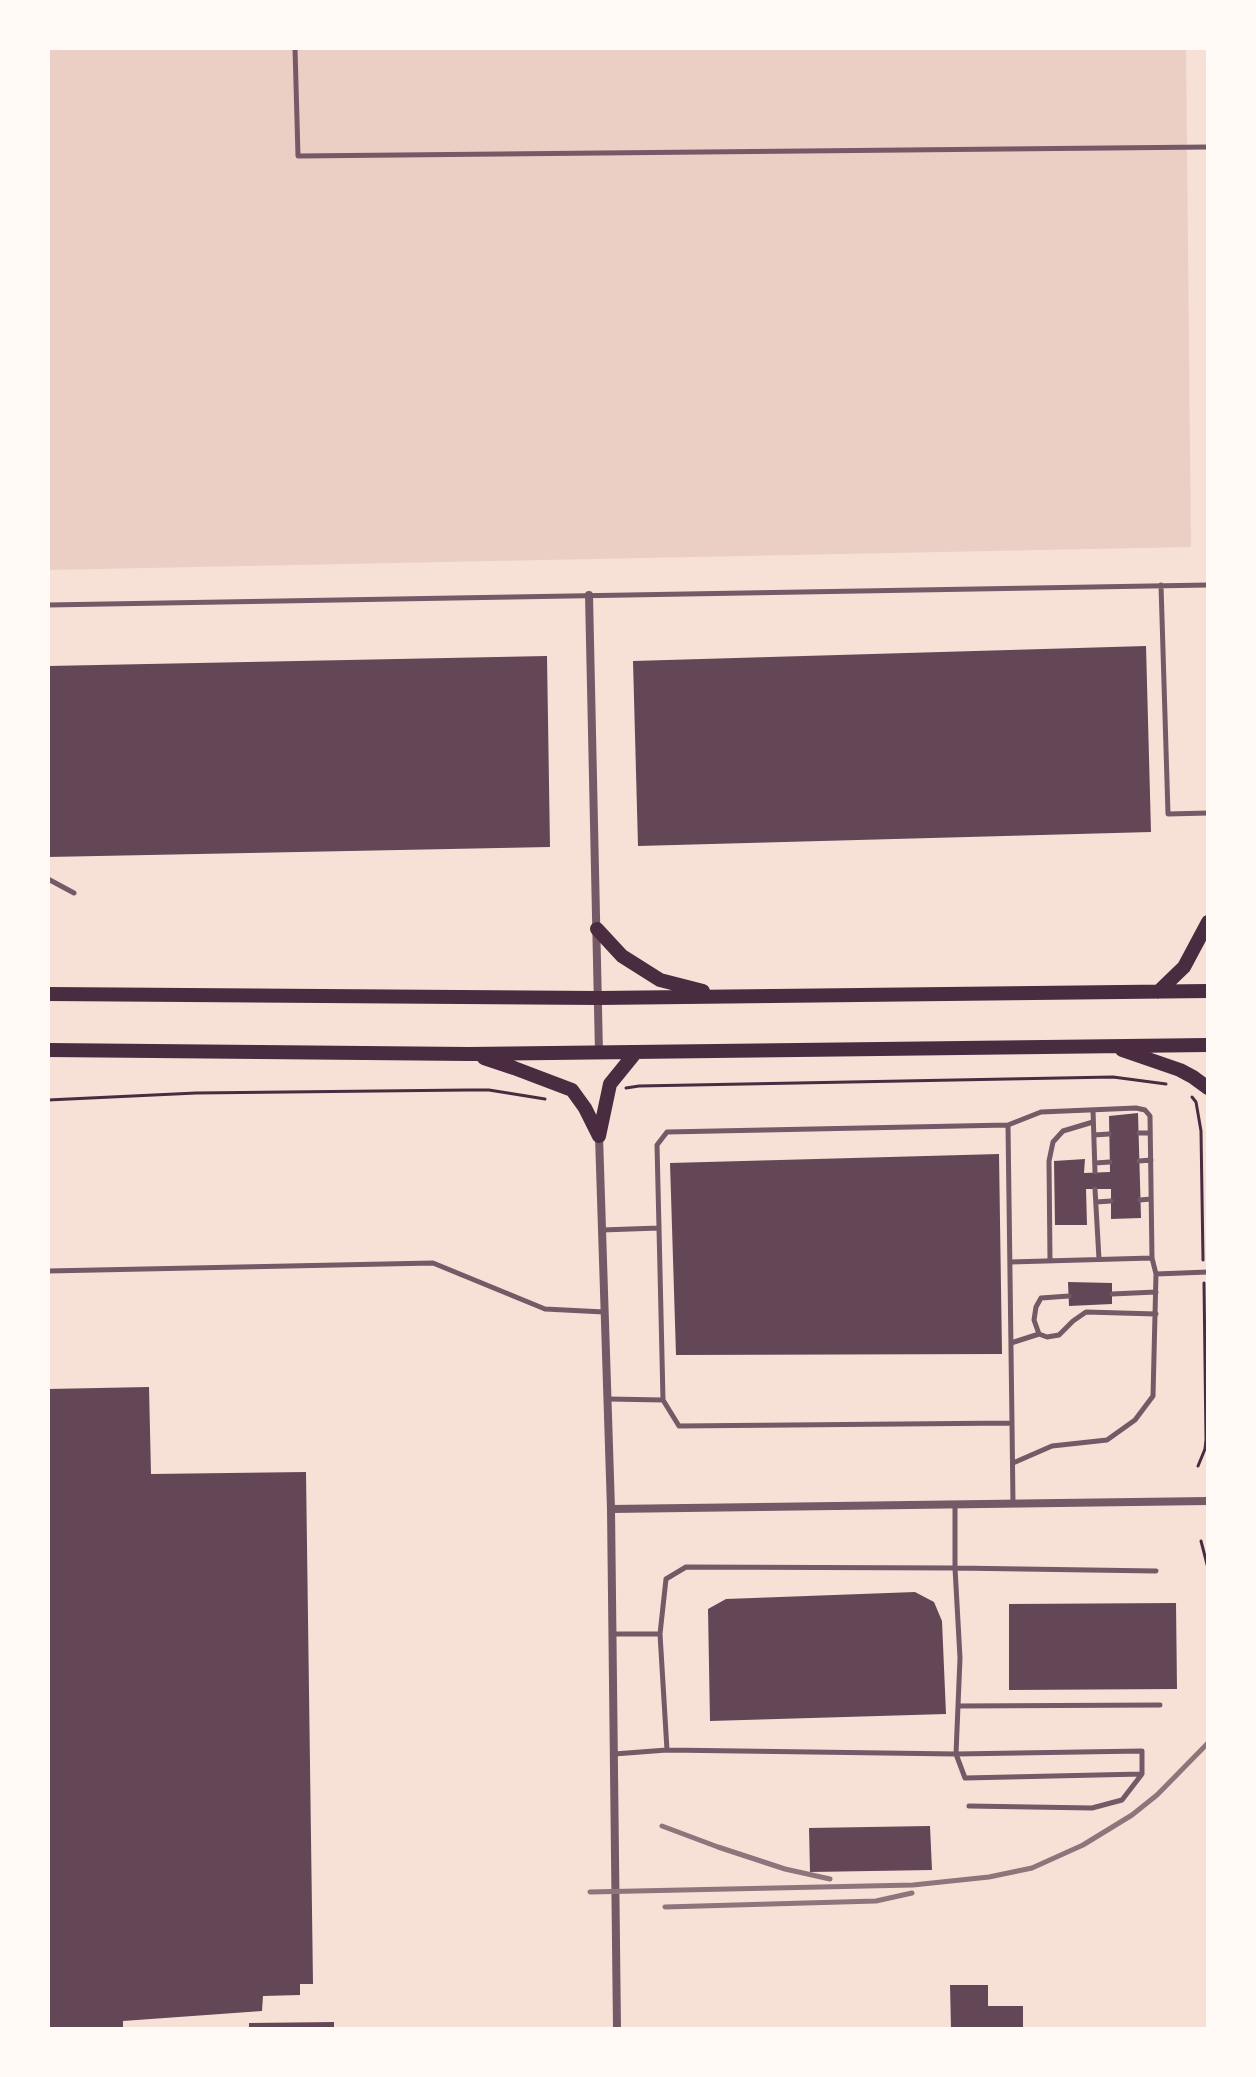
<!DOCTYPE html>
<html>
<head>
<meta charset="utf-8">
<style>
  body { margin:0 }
  #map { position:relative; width:1256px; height:2077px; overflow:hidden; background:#f7e1d7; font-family:"Noto Sans",sans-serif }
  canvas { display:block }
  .frame { position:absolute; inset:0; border:50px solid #fffaf5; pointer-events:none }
</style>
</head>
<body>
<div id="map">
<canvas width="1256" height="2077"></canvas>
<div class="frame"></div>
</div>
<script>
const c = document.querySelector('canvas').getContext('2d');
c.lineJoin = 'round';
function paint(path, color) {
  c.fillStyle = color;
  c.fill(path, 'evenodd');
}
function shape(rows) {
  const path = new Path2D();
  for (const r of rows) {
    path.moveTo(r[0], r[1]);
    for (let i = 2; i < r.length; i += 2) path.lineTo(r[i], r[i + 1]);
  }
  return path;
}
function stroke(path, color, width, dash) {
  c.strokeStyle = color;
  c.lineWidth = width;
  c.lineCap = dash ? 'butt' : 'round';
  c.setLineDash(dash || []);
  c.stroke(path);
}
const green = shape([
  [48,48,1186,48,1191,547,48,570]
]);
const building = shape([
  [1146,646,1151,832,638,846,633,661],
  [547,656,550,847,48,857,48,666],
  [1138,1113,1141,1218,1111,1219,1111,1189,1086,1189,1087,1225,1055,1225,1054,1161,1085,1159,1084,1173,1110,1172,1109,1116],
  [999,1154,1002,1354,676,1355,670,1163],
  [1068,1282,1112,1283,1112,1304,1069,1306],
  [149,1387,151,1474,306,1472,313,1984,300,1984,300,1995,263,1996,262,2011,123,2021,123,2029,48,2029,48,1389],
  [915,1592,934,1602,942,1621,946,1714,710,1721,708,1609,726,1599],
  [1176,1603,1177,1689,1009,1690,1009,1604],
  [930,1826,932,1870,810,1872,809,1828],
  [950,1985,988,1985,988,2006,1023,2006,1023,2029,951,2029],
  [334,2022,334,2029,249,2029,249,2023]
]);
const path = shape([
  [626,1088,639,1086,1113,1077,1166,1084],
  [1192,1097,1196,1102,1201,1131,1203,1260],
  [48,1100,196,1093,468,1090,489,1090,545,1099],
  [1198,1466,1205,1449,1206,1440,1204,1283],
  [1201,1541,1208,1568]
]);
const service = shape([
  [295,48,298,156,1208,147],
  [1161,585,1168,814,1208,813],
  [48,605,1208,585],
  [48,879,74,893],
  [1093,1110,1095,1172],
  [1008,1125,1041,1112,1136,1108,1145,1110,1150,1116,1152,1258],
  [1139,1133,1150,1133],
  [1094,1135,1109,1134],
  [1139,1161,1151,1160],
  [1095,1163,1110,1162],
  [1095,1189,1099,1259],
  [1140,1200,1151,1199],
  [1096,1202,1111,1201],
  [659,1228,657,1145,667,1132,1008,1125,1012,1423,679,1426,663,1400],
  [602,1230,659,1228,663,1400,608,1399],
  [1050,1260,1049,1161,1053,1142,1063,1131,1093,1122],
  [1010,1262,1152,1258,1156,1274,1208,1272],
  [48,1271,433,1263,545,1309,604,1312],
  [1112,1294,1156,1292],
  [1069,1296,1041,1298,1036,1307,1034,1320,1039,1334,1047,1337,1059,1335,1073,1321,1086,1312,1156,1314],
  [1011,1343,1039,1334],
  [1012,1423,1013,1504],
  [1013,1463,1052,1446,1107,1440,1135,1420,1153,1396,1156,1274],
  [613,1634,660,1634],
  [958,1706,1160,1705],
  [667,1750,660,1634,666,1579,686,1567,955,1568,1156,1571],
  [1142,1751,1142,1774,965,1778,956,1754,1142,1751],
  [614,1754,667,1750,956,1754,960,1658,955,1568,955,1505],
  [969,1806,1092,1808,1122,1800,1142,1774]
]);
const minor = shape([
  [589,595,599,1053],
  [599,1136,611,1509,617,2029],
  [611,1509,1208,1501]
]);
const secondary = shape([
  [597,929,622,956,660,980,703,991],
  [1158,992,1184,967,1208,922],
  [48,994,598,998,1208,991],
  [48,1050,469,1054,1208,1045],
  [1122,1050,1180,1070,1193,1077,1208,1088],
  [484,1058,514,1068,572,1090,585,1108,599,1136],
  [599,1136,610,1084,636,1052]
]);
const rail = shape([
  [662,1826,718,1847,785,1869,830,1879],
  [590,1892,913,1885,989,1877,1032,1868,1083,1845,1132,1815,1157,1795,1208,1743],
  [665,1907,876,1901,912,1893]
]);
paint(green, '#ebcfc5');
paint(building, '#644757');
stroke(path, '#4a2c40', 3);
stroke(service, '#755966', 5);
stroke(minor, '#755966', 8);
stroke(secondary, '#4a2c40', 14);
stroke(rail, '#8f747c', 5);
</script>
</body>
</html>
